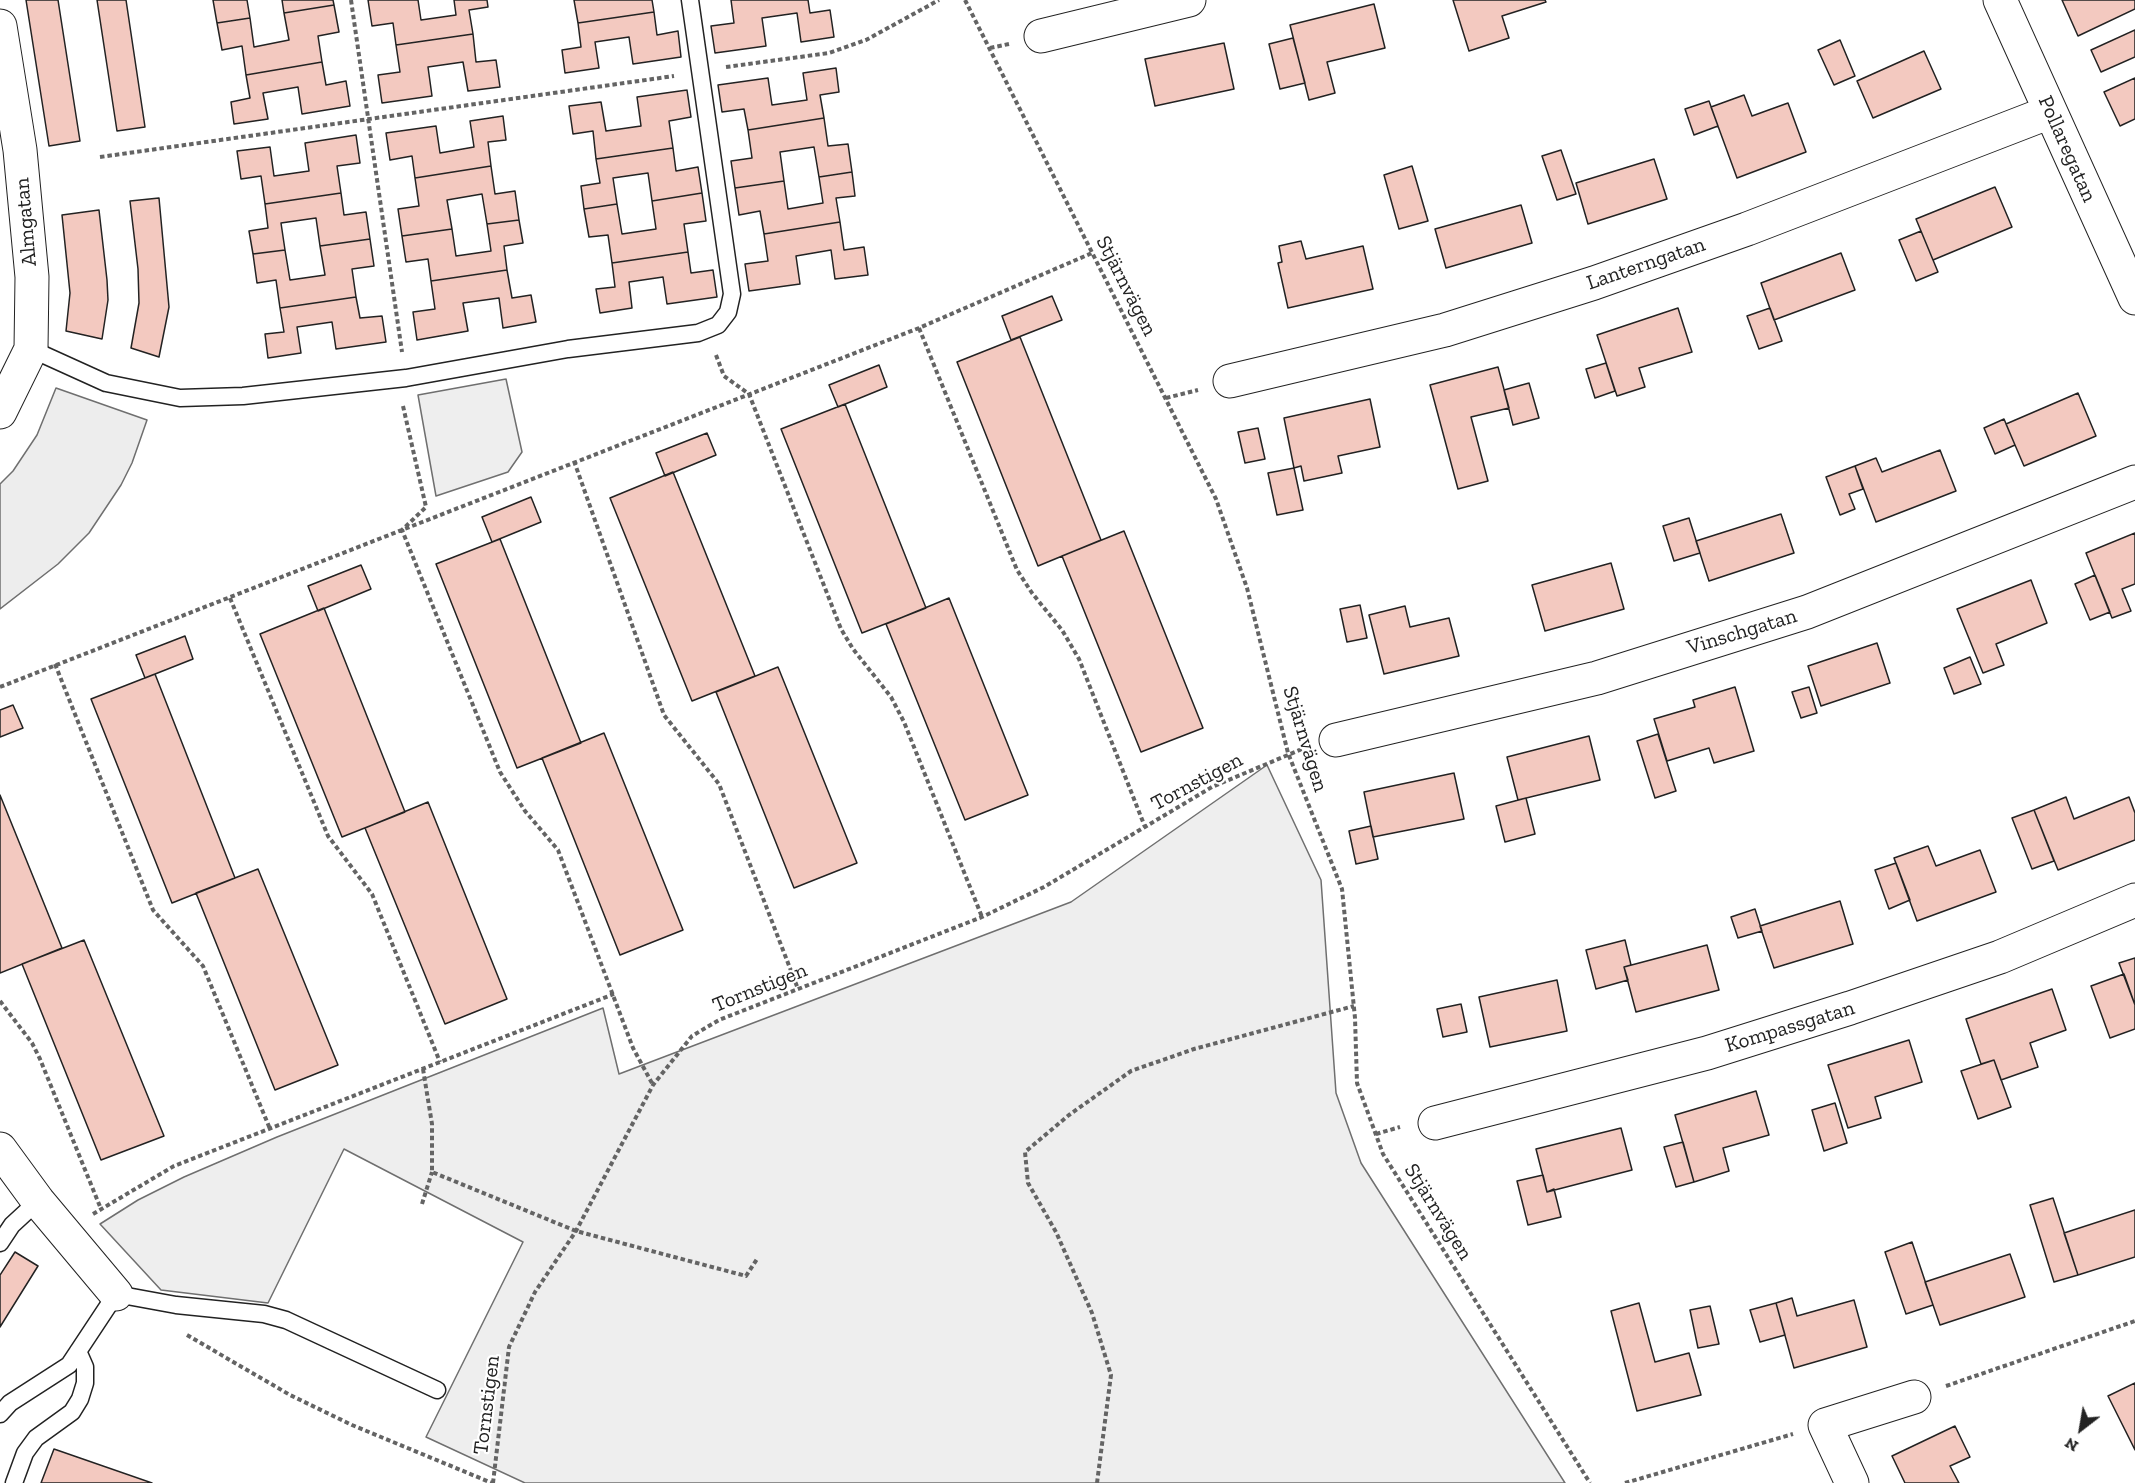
<!DOCTYPE html>
<html>
<head>
<meta charset="utf-8">
<style>
  body { margin:0 }
  #map { position:relative; width:2135px; height:1483px; overflow:hidden; background:#fff; font-family:"Zilla Slab",serif }
  canvas { display:block }
  .north { position:absolute; left:2051px; top:1399px; width:60px; height:60px; -webkit-text-stroke:4px #fff; paint-order:stroke; rotate:211deg; font-size:16px; font-weight:700; line-height:24px; text-align:center; color:#222 }
  .north::after { content:''; display:block; margin:auto; width:21px; height:27px; background:#222; clip-path:polygon(50% 0,100% 100%,50% 72%,0 100%) }
</style>
</head>
<body>
<div id="map">
<canvas width="2135" height="1483"></canvas>
<div class="north">N</div>
</div>
<script>
const c = document.querySelector('canvas').getContext('2d');
c.lineJoin = 'round';
function paint(path, color) {
  c.fillStyle = color;
  c.fill(path, 'evenodd');
}
function shape(rows) {
  const path = new Path2D();
  for (const r of rows) {
    path.moveTo(r[0], r[1]);
    for (let i = 2; i < r.length; i += 2) path.lineTo(r[i], r[i + 1]);
  }
  return path;
}
function stroke(path, color, width, dash) {
  c.strokeStyle = color;
  c.lineWidth = width;
  c.lineCap = dash ? 'butt' : 'round';
  c.setLineDash(dash || []);
  c.stroke(path);
}
function drawText(font, color, halo, rows, align = 'center') {
  c.font = font + ' "Zilla Slab",serif';
  c.lineWidth = 4.5;
  c.setLineDash([]);
  c.textBaseline = 'middle';
  c.strokeStyle = halo;
  c.fillStyle = color;
  for (const [text, x, y, turn = 0] of rows) {
    c.save();
    c.translate(x, y);
    c.rotate((+turn || 0) * Math.PI / 180);
    c.textAlign = isNaN(turn) ? turn : align;
    if (halo) c.strokeText(text, 0, 0);
    c.fillText(text, 0, 0);
    c.restore();
  }
}
const green = shape([
  [506,379,522,452,508,472,436,496,418,395,506,379],
  [1267,765,1321,880,1336,1093,1361,1163,1565,1483,525,1483,426,1437,523,1242,344,1149,268,1303,161,1290,100,1224,138,1200,184,1177,277,1137,603,1008,619,1074,1071,902,1267,765]
]);
const parking = shape([
  [56,388,147,420,132,463,121,485,89,533,58,564,0,609,0,484,13,471,37,435,56,388]
]);
const building = shape([
  [26,0,58,0,80,141,49,146,26,0],
  [97,0,126,0,145,127,117,131,97,0],
  [213,0,247,0,250,18,217,23,213,0],
  [282,0,333,0,334,5,284,13,282,0],
  [368,0,418,0,421,20,456,15,454,0,487,0,488,7,469,10,473,34,396,45,393,23,372,26,368,0],
  [574,0,652,0,654,12,578,23,574,0],
  [731,0,808,0,810,13,830,10,834,37,801,42,797,13,762,18,766,46,715,53,711,26,734,23,731,0],
  [1453,0,1545,0,1546,2,1502,16,1509,38,1469,51,1453,0],
  [2062,0,2135,0,2135,9,2078,36,2062,0],
  [1374,4,1385,48,1327,62,1335,93,1309,100,1290,25,1374,4],
  [334,5,339,32,318,36,322,62,246,75,242,46,222,50,217,23,250,18,254,47,289,40,284,13,334,5],
  [654,12,657,35,678,31,681,57,633,64,629,37,595,42,599,68,565,73,562,50,581,47,578,23,654,12],
  [2135,30,2135,57,2101,72,2091,50,2135,30],
  [473,34,476,62,496,60,500,87,468,91,463,62,428,67,432,96,382,103,378,75,400,72,396,45,473,34],
  [1293,38,1305,83,1280,89,1269,44,1293,38],
  [1840,40,1855,76,1834,85,1818,50,1840,40],
  [1224,43,1234,89,1155,106,1145,59,1224,43],
  [1924,51,1941,89,1873,118,1857,81,1924,51],
  [322,62,326,85,346,81,350,106,302,114,298,87,263,93,268,119,234,124,231,102,250,98,246,75,322,62],
  [836,68,839,92,820,95,824,118,748,130,744,109,722,112,718,85,768,78,772,105,807,100,803,73,836,68],
  [2135,78,2135,119,2120,126,2104,92,2135,78],
  [687,90,691,117,669,121,673,148,596,159,593,131,573,134,569,106,601,102,606,131,641,126,637,97,687,90],
  [1744,95,1752,116,1788,103,1806,152,1737,178,1711,107,1744,95],
  [1709,101,1718,126,1694,135,1685,109,1709,101],
  [503,116,506,140,488,142,491,166,415,178,412,156,390,160,386,133,436,126,440,153,474,147,470,121,503,116],
  [824,118,828,146,848,144,852,172,819,177,814,147,780,152,784,181,735,188,731,161,752,158,748,130,824,118],
  [356,135,360,163,337,166,341,193,265,204,261,176,241,179,237,151,270,147,274,176,309,171,305,143,356,135],
  [673,148,676,171,698,167,702,193,652,201,648,173,613,178,617,204,584,209,581,186,600,183,596,159,673,148],
  [1561,150,1576,194,1557,200,1542,156,1561,150],
  [1654,159,1667,199,1588,224,1576,183,1654,159],
  [491,166,495,194,515,191,519,220,487,224,482,194,447,200,452,229,402,236,398,209,419,206,415,178,491,166],
  [1412,166,1428,221,1399,229,1384,175,1412,166],
  [852,172,855,196,836,198,840,222,764,234,760,211,739,215,735,188,784,181,788,209,823,203,819,177,852,172],
  [1995,187,2012,227,1933,260,1916,219,1995,187],
  [341,193,344,215,366,212,370,239,320,246,316,218,281,223,285,250,253,254,249,231,268,228,265,204,341,193],
  [702,193,706,221,684,224,688,252,612,263,608,235,589,237,584,209,617,204,622,234,656,229,652,201,702,193],
  [159,198,169,307,159,357,131,348,139,303,138,269,130,201,159,198],
  [1521,205,1532,243,1446,268,1435,229,1521,205],
  [99,210,107,280,108,300,102,339,66,331,70,293,62,215,99,210],
  [519,220,523,243,504,246,507,270,431,281,428,259,406,262,402,236,452,229,456,256,491,251,487,224,519,220],
  [840,222,844,250,864,247,868,275,835,279,831,250,796,256,800,284,749,291,745,264,768,261,764,234,840,222],
  [1921,231,1938,272,1916,281,1899,240,1921,231],
  [370,239,374,266,352,269,356,297,280,308,276,280,257,283,253,254,285,250,290,280,325,275,320,246,370,239],
  [1301,241,1306,259,1363,246,1373,289,1288,308,1278,263,1282,262,1279,246,1301,241],
  [688,252,691,273,713,270,717,297,667,304,663,277,629,282,632,308,600,313,596,289,615,287,612,263,688,252],
  [1841,253,1855,290,1774,320,1761,283,1841,253],
  [507,270,512,298,531,295,536,322,503,328,499,298,463,303,468,331,417,340,413,312,435,309,431,281,507,270],
  [1052,296,1062,320,1011,340,1002,316,1052,296],
  [356,297,360,318,382,316,386,342,336,349,332,322,297,327,301,353,268,358,265,334,284,332,280,308,356,297],
  [1678,308,1692,352,1639,368,1645,387,1617,396,1597,335,1678,308],
  [1770,308,1782,341,1759,349,1747,316,1770,308],
  [1020,337,1101,540,1038,566,957,362,1020,337],
  [1606,363,1615,391,1595,398,1586,369,1606,363],
  [879,365,887,387,838,407,829,385,879,365],
  [1498,367,1509,408,1471,417,1488,481,1458,489,1430,385,1498,367],
  [1529,383,1539,418,1513,425,1504,390,1529,383],
  [2078,393,2096,436,2024,466,2006,424,2078,393],
  [1370,399,1380,447,1338,456,1342,473,1304,481,1301,466,1294,468,1284,418,1370,399],
  [845,404,926,608,862,633,781,429,845,404],
  [2004,419,2015,445,1995,454,1984,428,2004,419],
  [1258,428,1265,459,1245,463,1238,432,1258,428],
  [707,433,716,455,665,476,656,453,707,433],
  [1940,450,1956,491,1876,522,1855,466,1876,458,1882,472,1940,450],
  [1855,466,1863,489,1849,494,1855,509,1840,515,1826,477,1855,466],
  [1294,468,1303,510,1277,515,1268,473,1294,468],
  [673,472,755,676,692,701,610,498,673,472],
  [531,497,541,522,492,542,482,517,531,497],
  [1781,514,1794,553,1709,581,1696,541,1781,514],
  [1689,518,1700,553,1674,561,1663,526,1689,518],
  [1124,531,1203,728,1141,752,1062,556,1124,531],
  [2135,533,2135,584,2122,589,2131,611,2112,618,2086,553,2135,533],
  [500,539,581,743,517,768,436,564,500,539],
  [1611,563,1624,609,1545,631,1532,585,1611,563],
  [361,565,371,589,318,611,308,586,361,565],
  [2095,575,2110,612,2090,620,2075,584,2095,575],
  [2031,580,2047,623,1996,644,2004,665,1983,673,1957,609,2031,580],
  [949,598,1028,795,965,820,886,624,949,598],
  [1360,605,1367,638,1347,642,1340,609,1360,605],
  [1405,606,1410,627,1449,618,1459,656,1384,674,1369,615,1405,606],
  [324,608,405,812,342,837,260,634,324,608],
  [185,636,193,659,145,678,136,655,185,636],
  [1877,643,1890,683,1821,706,1808,666,1877,643],
  [1970,657,1981,684,1954,694,1944,668,1970,657],
  [778,667,857,863,794,888,716,692,778,667],
  [155,674,235,878,172,903,91,699,155,674],
  [1735,687,1754,751,1714,763,1709,748,1667,761,1654,719,1695,707,1693,700,1735,687],
  [1809,687,1817,713,1801,718,1792,692,1809,687],
  [13,705,23,728,0,737,0,710,13,705],
  [604,733,683,930,620,955,542,758,604,733],
  [1658,734,1676,791,1655,798,1637,741,1658,734],
  [1589,736,1600,780,1518,800,1507,757,1589,736],
  [1454,773,1464,819,1373,837,1364,792,1454,773],
  [0,795,62,948,0,973,0,795],
  [2066,797,2074,819,2129,797,2135,813,2135,840,2058,870,2034,810,2066,797],
  [1526,798,1535,834,1505,842,1496,806,1526,798],
  [428,802,507,999,445,1024,365,828,428,802],
  [2034,810,2054,861,2032,869,2012,818,2034,810],
  [1371,826,1378,859,1356,864,1349,831,1371,826],
  [1928,846,1936,866,1980,850,1996,892,1917,921,1894,858,1928,846],
  [1896,863,1910,900,1889,909,1875,870,1896,863],
  [258,869,338,1065,275,1090,196,893,258,869],
  [1840,901,1853,944,1774,968,1760,926,1840,901],
  [1755,909,1762,931,1738,938,1731,917,1755,909],
  [84,940,164,1136,101,1160,22,964,84,940],
  [1625,940,1631,965,1624,967,1628,980,1596,989,1586,950,1625,940],
  [1707,945,1719,990,1636,1012,1624,967,1707,945],
  [2135,958,2135,1005,2119,963,2135,958],
  [2124,974,2135,1005,2135,1029,2110,1038,2091,986,2124,974],
  [1557,980,1567,1031,1490,1047,1479,997,1557,980],
  [2052,989,2066,1030,2030,1043,2038,1067,2001,1080,1994,1060,1981,1064,1966,1019,2052,989],
  [1461,1004,1467,1032,1443,1037,1437,1009,1461,1004],
  [1909,1040,1922,1082,1875,1097,1881,1118,1848,1128,1828,1065,1909,1040],
  [1994,1060,2011,1107,1978,1119,1961,1071,1994,1060],
  [1756,1091,1769,1135,1723,1148,1729,1171,1694,1182,1675,1115,1756,1091],
  [1835,1103,1847,1143,1824,1151,1812,1110,1835,1103],
  [1621,1128,1632,1170,1547,1192,1536,1149,1621,1128],
  [1683,1142,1694,1182,1676,1187,1664,1147,1683,1142],
  [1543,1175,1547,1192,1554,1189,1561,1217,1528,1225,1517,1181,1543,1175],
  [2053,1198,2078,1275,2054,1282,2030,1205,2053,1198],
  [2135,1210,2135,1257,2078,1275,2064,1233,2135,1210],
  [1912,1242,1933,1305,1906,1314,1885,1252,1912,1242],
  [15,1252,38,1266,0,1327,0,1275,15,1252],
  [2010,1254,2025,1297,1940,1325,1925,1282,2010,1254],
  [1792,1298,1797,1316,1854,1300,1867,1347,1794,1368,1776,1303,1792,1298],
  [1639,1303,1655,1362,1689,1353,1701,1395,1637,1411,1611,1311,1639,1303],
  [1776,1303,1785,1335,1760,1342,1750,1310,1776,1303],
  [1710,1306,1719,1344,1698,1348,1690,1310,1710,1306],
  [2135,1383,2135,1450,2108,1396,2135,1383],
  [1955,1426,1970,1457,1950,1466,1959,1483,1905,1483,1892,1456,1955,1426],
  [54,1449,152,1483,41,1483,54,1449]
]);
const path = shape([
  [351,0,402,352],
  [965,0,1216,499,1247,588,1288,753,1342,889,1355,1018,1357,1083,1383,1154,1590,1483],
  [990,48,1009,44],
  [726,67,829,53,866,40,939,0],
  [100,157,674,76],
  [919,328,1017,570,1032,593,1062,630,1079,659,1145,827],
  [716,355,724,376,749,394,841,629,853,649,891,697,904,722,982,917],
  [1166,398,1198,390],
  [403,406,426,507,402,530,500,772,525,811,558,850,633,1048,653,1085],
  [574,461,664,715,719,784,798,989],
  [230,598,328,836,372,894,440,1062],
  [55,664,153,910,203,966,270,1129],
  [0,687,919,328,1092,253],
  [0,1001,32,1043,40,1059,101,1209],
  [423,1069,432,1124,432,1172,576,1231,746,1276,757,1259],
  [1376,1134,1400,1127],
  [422,1204,432,1172],
  [93,1214,174,1166,614,994],
  [187,1335,290,1395,352,1425,492,1483],
  [1946,1386,2135,1321],
  [493,1483,509,1347,535,1292,576,1231,653,1085,692,1036,719,1020,982,917,1044,887,1212,787,1302,749],
  [1097,1483,1111,1375,1092,1313,1056,1232,1028,1183,1025,1152,1069,1115,1131,1071,1194,1049,1354,1006],
  [1625,1483,1793,1434]
]);
const service = shape([
  [31,349,106,383,180,398,243,396,406,378,568,349,698,333,718,325,728,312,732,294,690,0],
  [0,1243,12,1225,38,1201],
  [0,1414,10,1403,69,1365,116,1294,176,1305,264,1314,286,1320,437,1390],
  [14,1483,25,1453,36,1438,72,1412,80,1399,85,1383,85,1367,78,1351]
]);
const minor = shape([
  [2000,0,2135,298],
  [0,26,20,150,32,277,31,349,0,412],
  [1041,36,1189,0],
  [1230,381,1445,330,1594,283,1747,229,2050,112],
  [1336,740,1597,678,1807,612,2135,482],
  [1435,1123,1707,1053,1850,1008,2000,957,2135,900],
  [0,1149,38,1201,116,1294],
  [1852,1483,1825,1425,1914,1397]
]);
const streetNames = [
  ["Pollaregatan",2067,149,66],
  ["Almgatan",26,222,-95],
  ["Lanterngatan",1646,264,-19],
  ["Stjärnvägen",1126,286,63],
  ["Vinschgatan",1742,632,-17],
  ["Stjärnvägen",1305,739,73],
  ["Tornstigen",1197,782,-28],
  ["Tornstigen",760,988,-22],
  ["Kompassgatan",1790,1027,-17],
  ["Stjärnvägen",1438,1212,58],
  ["Tornstigen",487,1405,-83]
];
paint(green, '#eee');
stroke(green, '#6f6f6f', 1.5);
paint(parking, '#ededed');
stroke(parking, '#6f6f6f', 1.5);
paint(building, '#f3c9c0');
stroke(building, '#222', 1.5);
stroke(service, '#222', 19);
stroke(minor, '#222', 35);
stroke(path, '#646464', 4, [4.5, 3]);
stroke(service, '#fff', 16);
stroke(minor, '#fff', 33);
drawText('21px', '#222', '#fff', streetNames);
</script>
</body>
</html>
